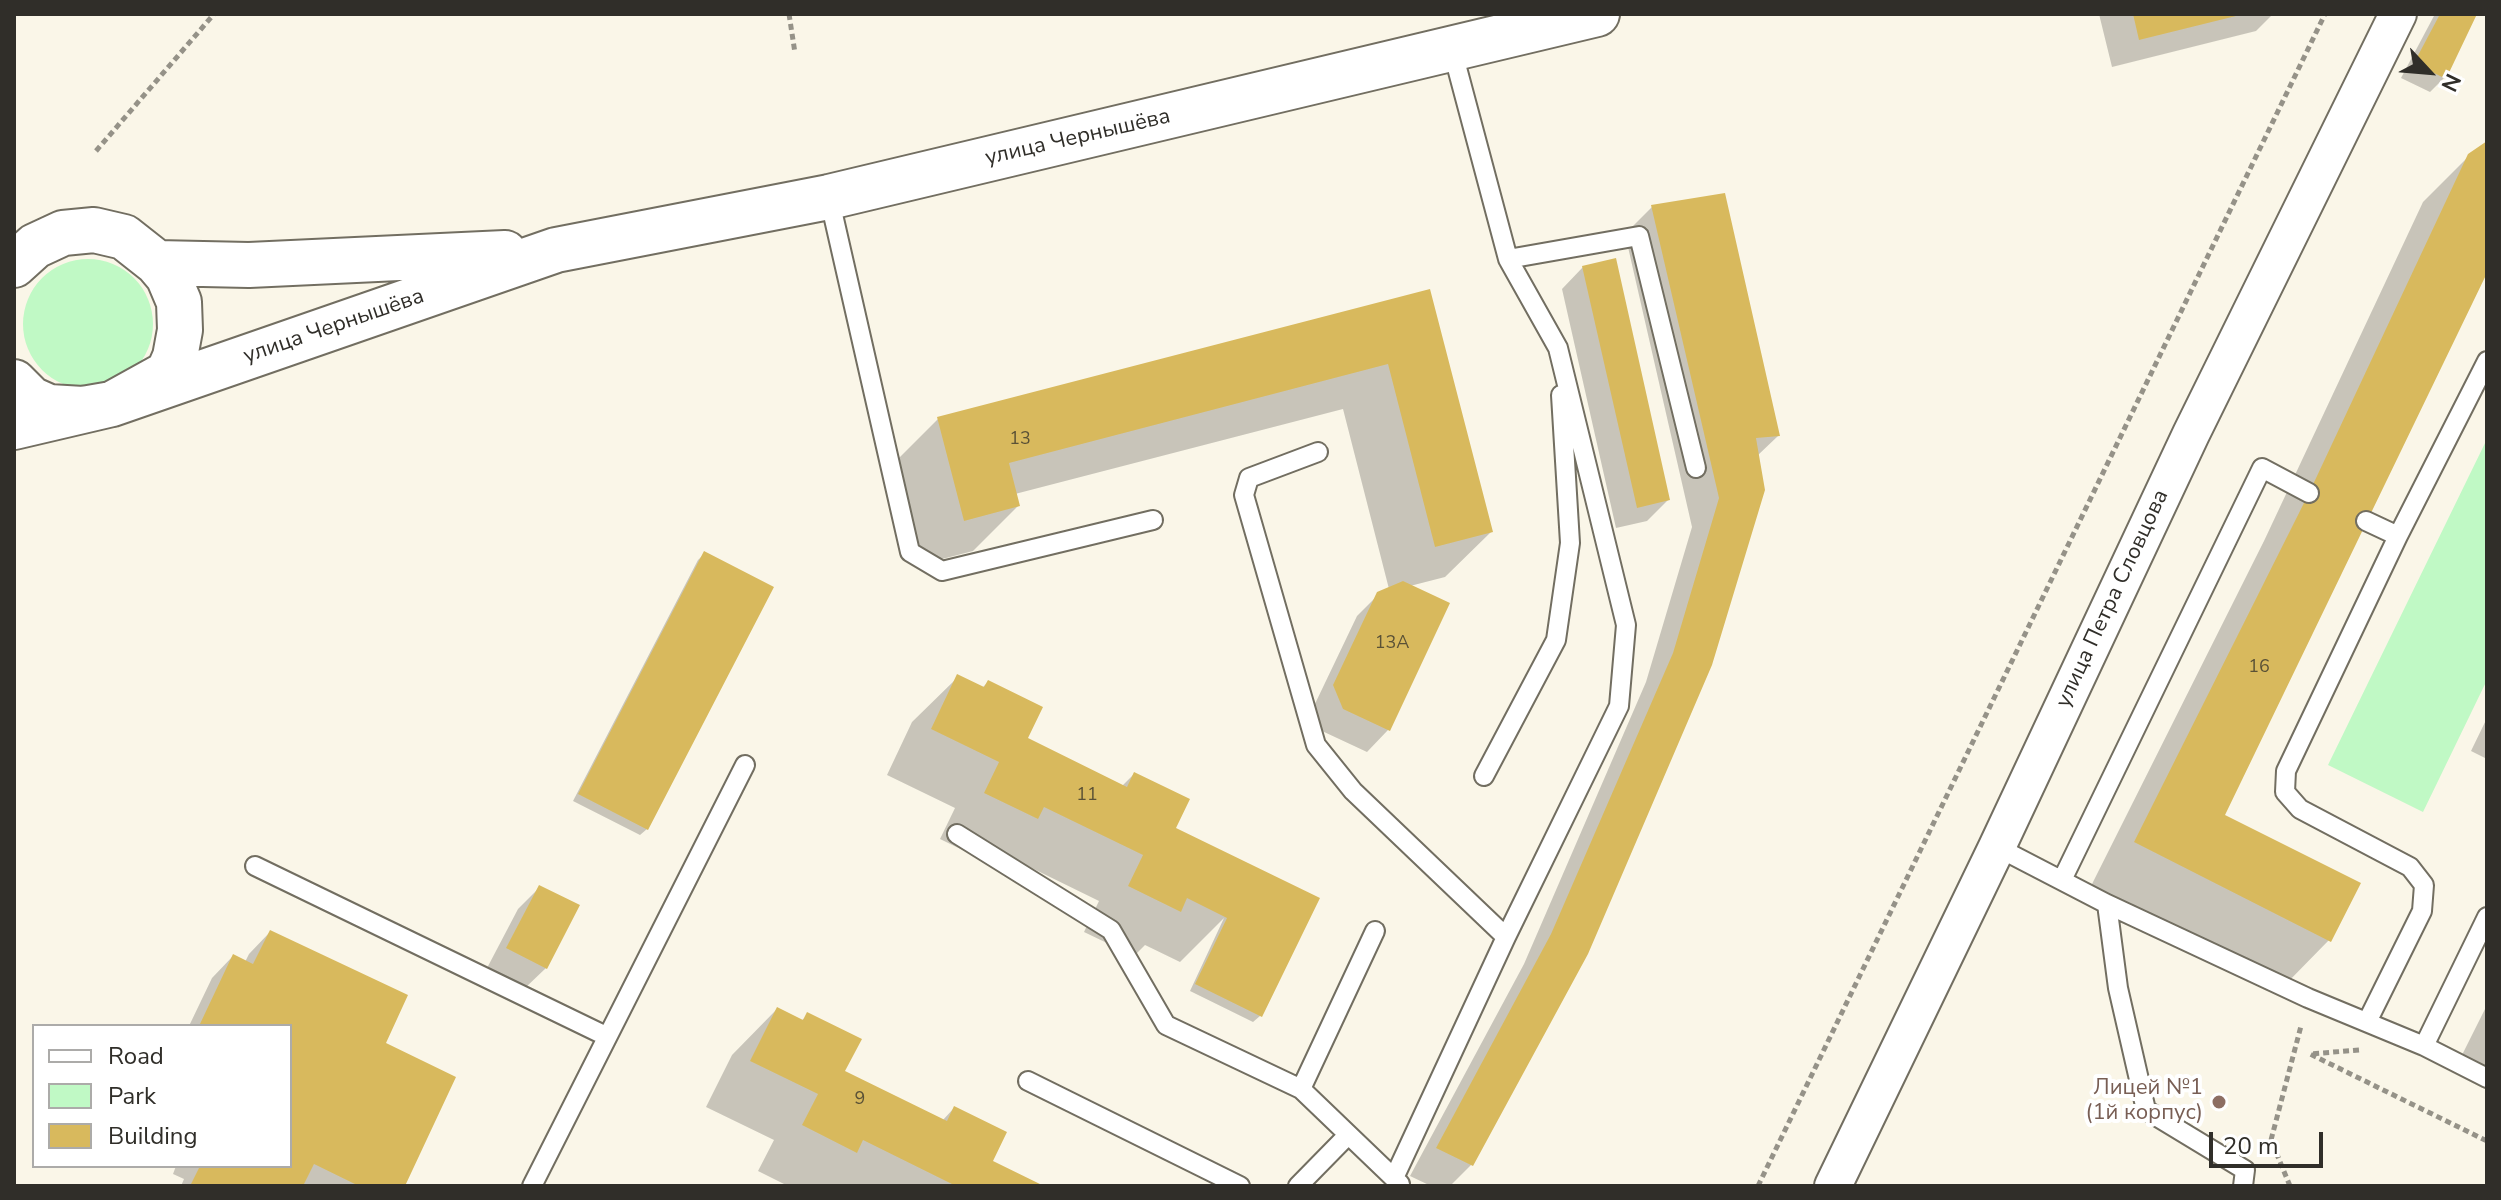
<!DOCTYPE html>
<html>
<head>
<meta charset="utf-8">
<style>
  body { margin:0 }
  #map { position:relative; width:2501px; height:1200px; overflow:hidden; background:#faf6e8; font-family:"Nunito Sans",sans-serif }
  canvas { display:block }
  .frame { position:absolute; inset:0; border:16px solid #302e29; pointer-events:none }
  .legend { position:absolute; left:32px; top:1024px; width:260px; height:144px; box-sizing:border-box; background:#fff; border:2px solid #acaba9; margin:0; padding:10px 14px; list-style:none; font-size:24px; color:#302e29 }
  .legend li { display:flex; align-items:center; gap:16px; height:40px }
  .legend b { width:40px; border:2px solid #acaba9 }
  .north { position:absolute; left:2389px; top:32px; width:80px; height:80px; -webkit-text-stroke:6px #fff; paint-order:stroke; rotate:116deg; font-size:22px; font-weight:700; line-height:32px; text-align:center; color:#302e29 }
  .north::after { content:''; display:block; margin:auto; width:28px; height:36px; background:#302e29; clip-path:polygon(50% 0,100% 100%,50% 72%,0 100%) }
  .scale { position:absolute; left:2209px; top:1132px; width:114px; height:36px; box-sizing:border-box; border:4px solid #302e29; border-top:0; padding-left:10px; font-size:24px; line-height:28px; white-space:nowrap; color:#302e29; -webkit-text-stroke:6px #fff; paint-order:stroke }
</style>
</head>
<body>
<div id="map">
<canvas width="2501" height="1200"></canvas>
<div class="frame"></div>
<ul class="legend">
<li><b style="height:10px;background:#fff"></b>Road</li>
<li><b style="height:22px;background:#c0f9c5"></b>Park</li>
<li><b style="height:22px;background:#d8b95d"></b>Building</li>
</ul>
<div class="north">N</div>
<div class="scale">20 m</div>
</div>
<script>
const c = document.querySelector('canvas').getContext('2d');
c.lineJoin = 'round';
function paint(path, color) {
  c.fillStyle = color;
  c.fill(path, 'evenodd');
}
function shape(rows) {
  const path = new Path2D();
  for (const r of rows) {
    if (r.length === 3) {
      path.moveTo(r[0] + r[2], r[1]);
      path.arc(r[0], r[1], r[2], 0, 2 * Math.PI);
      continue;
    }
    path.moveTo(r[0], r[1]);
    for (let i = 2; i < r.length; i += 2) path.lineTo(r[i], r[i + 1]);
  }
  return path;
}
function stroke(path, color, width, dash) {
  c.strokeStyle = color;
  c.lineWidth = width;
  c.lineCap = dash ? 'butt' : 'round';
  c.setLineDash(dash || []);
  c.stroke(path);
}
function drawText(font, color, halo, rows, align = 'center') {
  c.font = font + ' "Nunito Sans",sans-serif';
  c.lineWidth = 8;
  c.setLineDash([]);
  c.textBaseline = 'middle';
  c.strokeStyle = halo;
  c.fillStyle = color;
  for (const [text, x, y, turn = 0] of rows) {
    c.save();
    c.translate(x, y);
    c.rotate((+turn || 0) * Math.PI / 180);
    c.textAlign = isNaN(turn) ? turn : align;
    if (halo) c.strokeText(text, 0, 0);
    c.fillText(text, 0, 0);
    c.restore();
  }
}
const green = shape([
  [88,324,65],
  [2487,439,2487,680,2423,812,2328,765]
]);
const shadow = shape([
  [2099,14,2273,14,2256,31,2112,67],
  [2435,14,2475,14,2444,78,2430,92,2401,78],
  [2487,143,2487,270,2223,816,2329,940,2284,986,2090,888,2264,541,2423,202,2469,156],
  [1652,207,1778,436,1757,456,1471,1165,1450,1186,1431,1186,1410,1176,1524,964,1646,682,1692,527,1625,234],
  [1583,267,1668,500,1647,521,1616,528,1562,289],
  [1428,291,1491,532,1445,577,1410,586,1448,604,1388,730,1367,752,1322,731,1313,708,1357,616,1379,594,1389,589,1343,409,1015,494,1018,506,973,551,919,565,893,464,938,419],
  [704,554,647,829,640,835,573,801,698,560],
  [958,677,982,688,988,682,1025,739,1122,786,1134,774,1174,829,1317,899,1260,1016,1253,1022,1190,991,1224,918,1180,962,1145,945,1134,956,1084,932,1099,901,1001,853,991,864,940,839,955,808,887,775,912,722],
  [2487,718,2487,759,2471,751],
  [539,888,546,968,524,989,486,970,518,909],
  [270,932,383,1043,403,1186,181,1186,184,1179,173,1174,176,1166,290,1166,290,1026,189,1026,212,978,233,956,245,962,249,954],
  [2487,1005,2487,1073,2460,1059],
  [777,1009,801,1021,808,1015,843,1072,942,1121,954,1108,990,1162,1039,1186,788,1186,758,1171,774,1140,706,1107,732,1055]
]);
const building = shape([
  [2133,14,2240,14,2240,15,2139,40],
  [2440,14,2477,14,2446,79,2414,63],
  [2487,141,2487,273,2225,815,2361,883,2331,942,2134,842,2309,493,2468,154],
  [1725,193,1780,436,1756,438,1765,490,1712,665,1588,954,1473,1166,1436,1148,1551,934,1673,653,1719,498,1651,205],
  [1616,258,1670,500,1637,508,1582,266],
  [1430,289,1493,532,1435,547,1388,364,1009,463,1020,506,964,521,937,417],
  [704,551,774,587,648,830,578,794],
  [1403,581,1450,603,1390,731,1343,709,1333,685,1377,592],
  [957,674,984,687,988,680,1043,707,1028,738,1127,787,1134,772,1190,799,1176,828,1320,898,1262,1017,1195,984,1227,918,1187,898,1181,912,1128,886,1143,855,1044,807,1038,819,984,793,999,762,931,729],
  [539,885,580,905,547,969,506,948],
  [270,930,408,995,386,1043,456,1077,405,1186,359,1186,314,1164,303,1186,190,1186,200,1166,290,1166,290,1026,199,1026,233,954,253,964],
  [777,1007,803,1020,807,1012,862,1039,845,1071,947,1121,954,1106,1007,1132,993,1161,1044,1186,956,1186,863,1140,857,1153,802,1125,818,1094,750,1061]
]);
const path = shape([
  [789,14,795,53],
  [96,151,214,14],
  [2359,1050,2310,1054,2487,1141],
  [1758,1186,2325,14],
  [2290,1186,2271,1140,2301,1026]
]);
const lane = shape([
  [829,197,910,552,942,571,1153,520],
  [1508,259,1639,236,1696,468],
  [1318,452,1249,478,1244,495,1316,745,1353,791,1506,937],
  [2366,521,2398,536],
  [1484,776,1556,640,1570,543,1561,395],
  [957,834,1111,930,1166,1025,1301,1089,1400,1184],
  [1997,847,2107,904,2308,998,2424,1046,2487,1078],
  [255,866,606,1036],
  [2062,880,2262,468,2309,493],
  [2107,904,2118,988,2146,1110,2245,1170,2243,1186],
  [2367,1022,2422,911,2424,885,2410,867,2300,809,2285,792,2286,771,2398,536,2487,361],
  [2424,1046,2487,917],
  [1028,1081,1240,1186],
  [1301,1089,1375,931],
  [1394,1178,1506,937,1619,706,1626,625,1558,348,1508,259,1452,49],
  [532,1186,745,765],
  [1298,1186,1348,1135]
]);
const street = shape([
  [1833,1186,1997,847,2191,434,2398,14]
]);
const secondary = shape([
  [157,263,249,265,505,253],
  [14,265,35,246,63,233,94,230,124,237,157,263,168,276,179,302,180,330,175,357,168,373,112,404,83,409,49,407,31,399,14,382],
  [14,427,112,404,556,250,829,197,1597,14]
]);
const markers = [
  [2219,1102,8,"#8d6e63"]
];
const numberNames = [
  ["13",1020,440],
  ["13А",1392,644],
  ["16",2259,668],
  ["11",1087,796],
  ["9",860,1100]
];
const streetNames = [
  ["улица Чернышёва",1078,138,-13],
  ["улица Чернышёва",334,327,-19],
  ["улица Петра Словцова",2113,599,-65]
];
const educationNames = [
  ["Лицей №1",2203,1089],
  ["(1й корпус)",2203,1114]
];
paint(green, '#c0f9c5');
paint(shadow, '#0003');
paint(building, '#d8b95d');
stroke(lane, '#726e61', 22);
stroke(street, '#726e61', 40);
stroke(secondary, '#726e61', 48);
stroke(path, '#959288', 5, [6, 4]);
stroke(lane, '#fff', 18);
stroke(street, '#fff', 36);
stroke(secondary, '#fff', 44);
for (const [x, y, r, color] of markers) {
  const dot = new Path2D();
  dot.arc(x, y, r, 0, 2 * Math.PI);
  c.fillStyle = color;
  c.fill(dot);
  stroke(dot, '#fff', 3);
}
drawText('18px', '#5a5136', null, numberNames);
drawText('22px', '#302e29', '#fff', streetNames);
drawText('22px', '#785e54', '#fff', educationNames, 'right');
</script>
</body>
</html>
